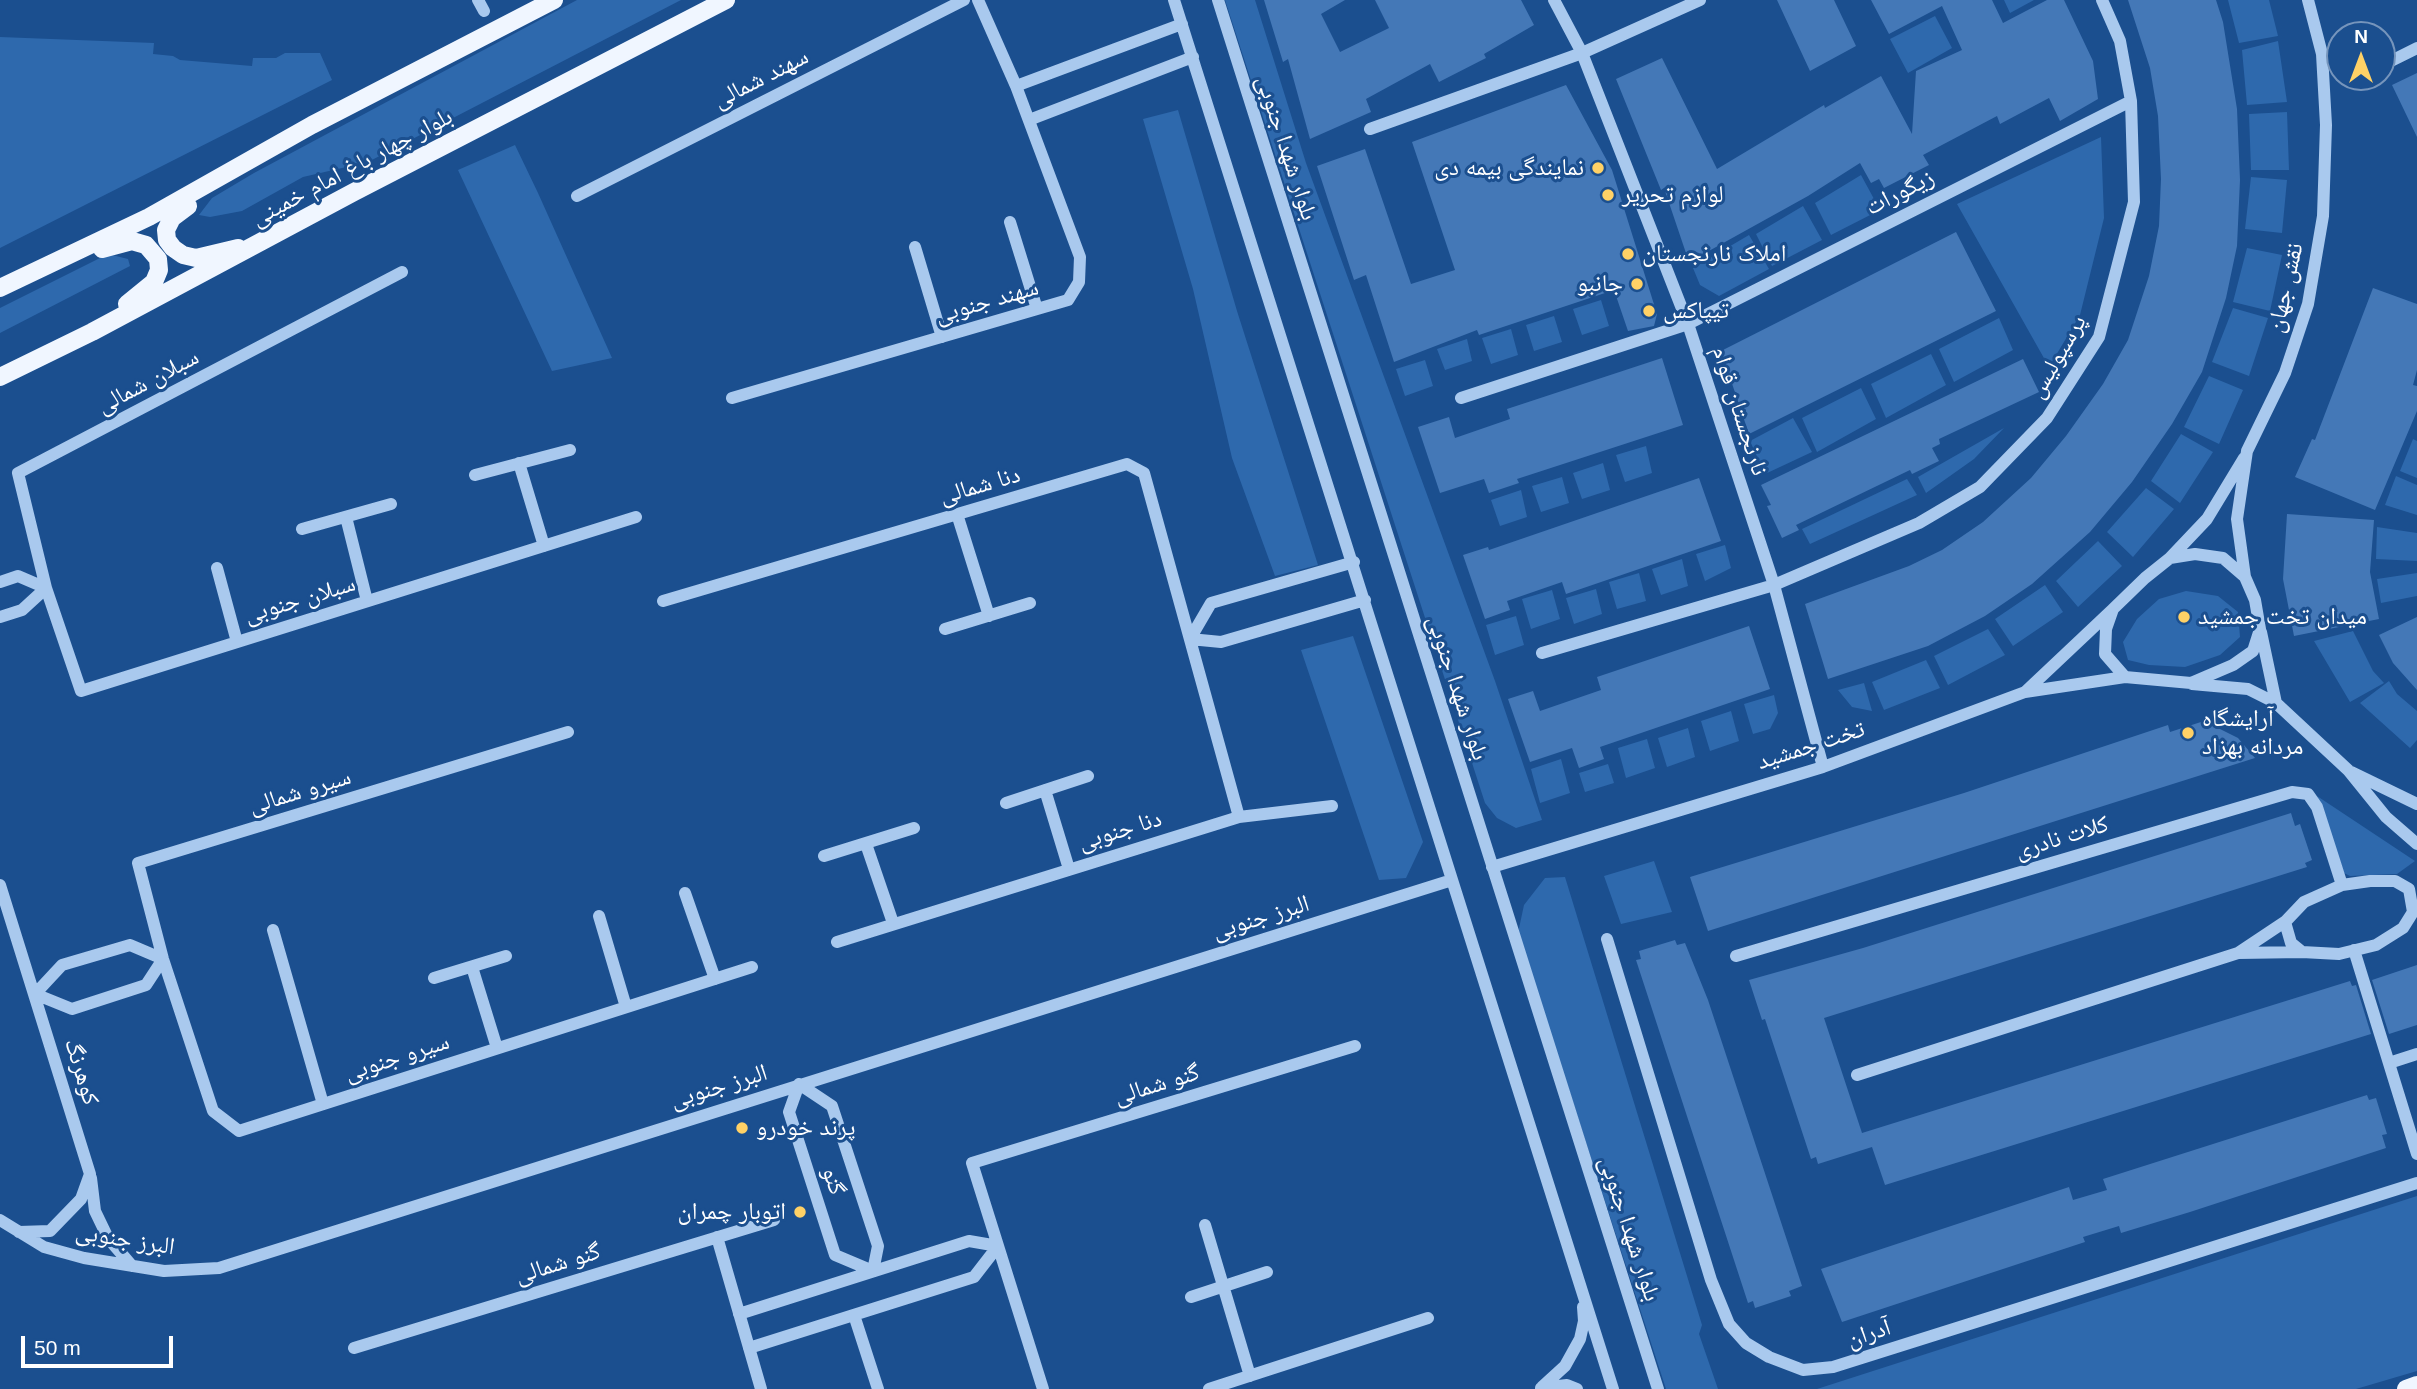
<!DOCTYPE html>
<html>
<head>
<meta charset="utf-8">
<style>
  body { margin:0 }
  #map { position:relative; width:2417px; height:1389px; overflow:hidden; background:#1b4f8f; font-family:Helvetica,sans-serif }
  canvas { display:block }
  .north { position:absolute; left:2326px; top:21px; width:70px; height:70px; box-sizing:border-box; background:#1b4f8f; border:2px solid #7695bc; border-radius:50%; rotate:0deg; font-size:19px; font-weight:700; line-height:28px; text-align:center; color:#fff }
  .north::after { content:''; display:block; margin:auto; width:24px; height:32px; background:#ffd166; clip-path:polygon(50% 0,100% 100%,50% 72%,0 100%) }
  .scale { position:absolute; left:21px; top:1336px; width:152px; height:32px; box-sizing:border-box; border:4px solid #fff; border-top:0; padding-left:9px; font-size:21px; line-height:24px; white-space:nowrap; color:#fff; -webkit-text-stroke:5px #1b4f8f; paint-order:stroke }
</style>
</head>
<body>
<div id="map">
<canvas width="2417" height="1389"></canvas>
<div class="north">N</div>
<div class="scale">50 m</div>
</div>
<script>
const c = document.querySelector('canvas').getContext('2d');
c.lineJoin = 'round';
function paint(path, color) {
  c.fillStyle = color;
  c.fill(path, 'evenodd');
}
function shape(rows) {
  const path = new Path2D();
  for (const r of rows) {
    path.moveTo(r[0], r[1]);
    for (let i = 2; i < r.length; i += 2) path.lineTo(r[i], r[i + 1]);
  }
  return path;
}
function stroke(path, color, width, dash) {
  c.strokeStyle = color;
  c.lineWidth = width;
  c.lineCap = dash ? 'butt' : 'round';
  c.setLineDash(dash || []);
  c.stroke(path);
}
function drawText(font, color, halo, rows, align = 'center') {
  c.font = font + ' Helvetica,"Noto Naskh Arabic",sans-serif';
  c.lineWidth = 6;
  c.setLineDash([]);
  c.textBaseline = 'middle';
  c.strokeStyle = halo;
  c.fillStyle = color;
  for (const [text, x, y, turn = 0] of rows) {
    c.save();
    c.translate(x, y);
    c.rotate((+turn || 0) * Math.PI / 180);
    c.textAlign = isNaN(turn) ? turn : align;
    if (halo) c.strokeText(text, 0, 0);
    c.fillText(text, 0, 0);
    c.restore();
  }
}
const green = shape([
  [577,0,681,0,368,162,303,177,242,211,210,217,199,215,212,198,254,173],
  [1225,0,1255,0,1306,163,1495,681,1542,820,1516,828,1497,818,1485,803],
  [2004,0,2034,0,2010,13],
  [2228,0,2269,0,2278,36,2239,43],
  [1935,16,1952,48,1908,73,1890,39],
  [0,37,154,43,153,54,173,56,180,60,252,66,253,58,276,58,285,53,320,53,332,80,0,248],
  [2278,41,2287,102,2247,105,2242,50],
  [1178,110,1237,311,1318,565,1275,576,1232,458,1193,289,1143,119],
  [2287,112,2289,170,2251,170,2249,114],
  [2101,137,2104,218,2080,315,2049,367,1957,204],
  [515,145,538,193,612,358,552,371,458,170],
  [1861,175,1880,210,1831,235,1815,203],
  [2251,177,2287,180,2282,233,2245,229],
  [1803,206,1822,240,1772,266,1756,234],
  [1749,235,1769,269,1719,296,1700,285,1693,268],
  [2247,248,2282,255,2270,311,2233,302],
  [108,254,128,259,130,266,0,333,0,308],
  [1601,300,1609,326,1582,335,1573,309],
  [2233,308,2268,318,2249,376,2212,362],
  [1554,316,1562,342,1534,351,1526,325],
  [1999,318,2013,350,1954,382,1939,349],
  [1511,329,1518,355,1491,364,1482,338],
  [1467,339,1472,361,1445,370,1437,349],
  [1931,354,1946,385,1886,418,1871,384],
  [1425,360,1433,386,1405,396,1396,369],
  [2209,376,2243,390,2219,444,2184,427],
  [1861,388,1876,419,1817,452,1802,418],
  [1793,418,1812,452,1765,474,1750,441],
  [2004,428,1974,459,1926,493,1918,477],
  [2181,434,2213,452,2180,503,2151,481],
  [2413,439,2417,441,2417,478,2400,471],
  [1646,446,1652,473,1625,482,1616,455],
  [1603,463,1610,490,1582,499,1573,473],
  [2396,476,2417,485,2417,515,2385,505],
  [1562,477,1569,503,1541,512,1532,486],
  [1907,479,1917,495,1810,544,1802,529],
  [2146,488,2174,509,2133,557,2107,532],
  [1521,490,1527,517,1500,526,1491,500],
  [2377,527,2417,533,2417,561,2376,559],
  [2098,541,2122,566,2078,607,2056,581],
  [1725,545,1731,568,1705,581,1696,554],
  [1682,559,1688,586,1661,595,1652,569],
  [1639,573,1646,601,1617,609,1609,582],
  [2417,573,2417,596,2381,603,2377,579],
  [2045,585,2063,612,2013,646,1995,619],
  [1596,589,1602,614,1574,624,1566,598],
  [1552,590,1560,619,1531,629,1522,599],
  [2186,591,2218,596,2238,612,2240,637,2220,655,2185,667,2149,665,2128,660,2123,642,2137,619,2159,599],
  [1516,616,1524,645,1495,655,1486,625],
  [1988,629,2005,655,1948,685,1934,656],
  [2353,631,2373,671,2384,683,2350,702,2314,641],
  [1353,636,1423,842,1406,878,1379,880,1301,650],
  [1926,660,1940,688,1884,710,1872,682],
  [2389,681,2397,694,2417,711,2417,740,2410,748,2360,703],
  [1864,683,1872,711,1852,707,1838,690],
  [1774,695,1778,713,1770,729,1753,734,1744,704],
  [1731,711,1739,741,1710,751,1701,721],
  [1688,728,1695,757,1667,767,1658,738],
  [1647,739,1655,768,1626,778,1618,748],
  [1561,759,1570,793,1540,803,1531,769],
  [1608,764,1614,783,1585,792,1579,773],
  [2317,796,2415,861,2397,874,2350,876,2344,873],
  [1654,861,1672,912,1621,924,1604,876],
  [1565,877,1702,1325,1699,1334,1718,1389,1666,1389,1518,933,1524,905,1545,878],
  [2417,1196,2417,1371,2356,1389,1817,1389]
]);
const building = shape([
  [1264,0,1345,0,1321,14,1340,52,1389,28,1375,0,1521,0,1534,25,1484,54,1486,58,1439,82,1430,64,1366,99,1371,112,1310,139,1288,59,1283,62],
  [1777,0,1834,0,1856,46,1810,71],
  [1871,0,1992,0,2003,23,2047,0,2064,0,2093,61,2098,99,2060,121,2049,98,2000,124,1997,116,1923,155,1929,165,1884,188,1879,179,1871,183,1860,163,1808,196,1689,262,1664,188,1661,190,1616,79,1662,58,1717,169,1824,105,1825,108,1881,76,1912,134,1916,71,1962,50,1942,6,1889,34],
  [2128,0,2216,0,2223,22,2237,109,2240,180,2237,246,2226,298,2202,372,2172,424,2132,482,2090,532,2032,584,1985,616,1928,646,1828,679,1805,604,1909,566,1942,550,1983,522,2031,478,2066,436,2103,384,2128,340,2149,276,2159,226,2161,179,2158,116,2150,68],
  [2417,73,2417,137,2392,85],
  [1566,85,1612,170,1657,314,1654,326,1628,331,1614,290,1479,335,1477,330,1394,362,1366,275,1354,280,1317,166,1365,149,1411,284,1455,270,1412,142],
  [1956,232,1996,311,1749,434,1721,351],
  [2373,288,2417,304,2417,370,2413,385,2417,386,2417,411,2375,510,2295,477,2312,439,2315,440],
  [1662,358,1683,425,1517,479,1519,483,1489,493,1484,479,1440,493,1418,427,1449,417,1455,438,1510,419,1507,409],
  [2023,359,2039,392,1939,439,1940,444,1932,448,1939,461,1912,474,1910,470,1796,525,1799,530,1782,538,1767,506,1771,505,1761,485],
  [1699,478,1721,541,1566,594,1562,582,1507,601,1510,610,1485,619,1463,555,1488,547,1489,550],
  [2287,514,2374,520,2370,572,2379,619,2294,636,2283,579],
  [2417,617,2417,690,2393,663,2379,635],
  [1749,626,1770,689,1600,747,1604,759,1579,768,1572,748,1530,762,1508,699,1533,691,1540,711,1601,690,1597,677],
  [2204,721,2238,738,2255,758,1708,931,1690,877,1964,793,2168,725,2170,732],
  [2291,813,2295,826,2300,824,2312,860,2305,863,2307,867,1824,1018,1862,1133,2350,981,2352,986,2356,985,2371,1034,1885,1185,1872,1147,1818,1164,1816,1157,1811,1159,1765,1019,1762,1020,1749,980,1863,948],
  [1675,940,1677,945,1685,943,1708,1000,1802,1286,1789,1291,1791,1296,1755,1308,1753,1301,1748,1303,1636,960,1641,959,1639,951],
  [2417,965,2417,1025,2389,1034,2372,980],
  [2367,1095,2369,1100,2376,1098,2387,1134,2382,1135,2386,1148,2190,1212,2121,1233,2119,1226,2083,1237,2085,1242,1842,1322,1821,1269,2069,1187,2073,1200,2107,1190,2103,1179]
]);
const minor = shape([
  [478,0,484,11],
  [1174,0,1613,1389],
  [1218,0,1658,1389],
  [1554,0,1582,53,1688,324,1774,585,1823,767],
  [2387,63,2417,48],
  [1016,86,1182,24],
  [1029,120,1193,57],
  [1370,129,1582,53,1700,0],
  [577,196,964,0],
  [1010,222,1037,309],
  [915,247,942,337],
  [402,272,18,473,46,588,81,691,636,517],
  [732,398,1068,300,1079,282,1080,257,1016,86,978,0],
  [1461,398,1688,324,2131,101],
  [519,463,544,546],
  [475,475,570,450],
  [957,514,989,616],
  [346,517,367,601],
  [302,529,391,504],
  [2170,558,2207,519,2244,458],
  [1354,562,1211,603,1190,639,1221,642,1365,600],
  [217,568,237,642],
  [2245,577,2237,519,2247,451,2285,373,2308,304,2323,216,2326,125,2322,54,2308,0],
  [0,582,18,576,46,588],
  [663,601,1127,464,1144,473,1239,817,837,942],
  [0,617,22,610,46,588],
  [945,629,1030,603],
  [2261,632,2276,703,2348,770,2386,817,2417,844],
  [1542,653,1774,585,1919,523,1980,487,2047,418,2099,337,2134,202,2131,101,2120,41,2102,0],
  [2192,684,2248,689,2276,703],
  [2025,692,2125,677,2191,683,2233,665,2253,651,2260,629,2255,600,2245,577,2223,558,2195,554,2170,558,2145,578,2113,609,2106,629,2105,654,2125,677],
  [568,732,138,863,163,959,213,1111,239,1131,752,967],
  [2351,772,2417,804],
  [1045,790,1069,869],
  [1006,803,1088,776],
  [1239,817,1332,806],
  [866,844,893,923],
  [824,856,914,828],
  [1492,867,1823,767,2025,692,2113,609],
  [2370,881,2395,881,2409,889,2413,912,2403,928,2376,945,2339,954,2302,952,2291,943,2285,922,2304,902,2342,885,2370,881],
  [0,885,90,1174,81,1199,50,1231,19,1232],
  [685,893,715,979],
  [599,916,626,1007],
  [2286,921,2238,953,2302,952],
  [273,930,323,1104],
  [1607,939,1711,1280,1729,1324,1746,1343,1769,1357,1803,1370,1833,1367,2417,1183],
  [130,945,163,959,146,985,72,1009,35,994,62,965,130,945],
  [2354,950,2417,1154],
  [1736,956,2292,792,2308,794,2317,807,2342,885],
  [472,967,497,1048],
  [434,978,506,956],
  [2389,1063,2417,1054],
  [1857,1075,2238,953],
  [799,1084,832,1106,878,1246,873,1271,835,1255,789,1112,799,1084],
  [91,1178,95,1211,108,1238,132,1266],
  [0,1220,44,1247,84,1258,164,1271,219,1268,1452,880],
  [1205,1225,1250,1376],
  [717,1237,761,1389],
  [1191,1297,1267,1272],
  [739,1314,969,1241,998,1246,974,1277,749,1348],
  [854,1315,878,1389],
  [354,1348,774,1220],
  [1542,1387,1565,1366,1580,1339,1584,1321,1583,1307],
  [1541,1388,1567,1385,1577,1389],
  [1043,1389,972,1163,1355,1046],
  [1209,1389,1428,1318]
]);
const major = shape([
  [188,206,172,218,166,230,167,240,173,248,183,255,196,258,238,248],
  [102,249,132,241,146,245,158,259,159,270,154,282,127,304],
  [0,288,149,217,312,125,554,0],
  [0,377,92,332,354,192,726,0],
  [2406,1389,2417,1385]
]);
const markers = [
  [1598,168,7,"#ffd166"],
  [1608,195,7,"#ffd166"],
  [1628,254,7,"#ffd166"],
  [1637,284,7,"#ffd166"],
  [1649,311,7,"#ffd166"],
  [2184,617,7,"#ffd166"],
  [2188,733,7,"#ffd166"],
  [742,1128,7,"#ffd166"],
  [800,1212,7,"#ffd166"]
];
const streetNames = [
  ["سهند شمالی",761,79,-27],
  ["بلوار شهدا جنوبی",1286,148,72],
  ["بلوار چهار باغ امام خمینی",352,168,-28],
  ["زیگورات",1900,193,-27],
  ["نقش جهان",2286,288,-77],
  ["سهند جنوبی",987,302,-16],
  ["پرسپولیس",2058,357,-60],
  ["سبلان شمالی",148,382,-28],
  ["نارنجستان قوام",1739,411,72],
  ["دنا شمالی",980,486,-16],
  ["سبلان جنوبی",300,600,-17],
  ["بلوار شهدا جنوبی",1457,688,72],
  ["تخت جمشید",1811,746,-18],
  ["سیرو شمالی",300,792,-17],
  ["دنا جنوبی",1120,831,-17],
  ["کلات نادری",2062,838,-17],
  ["البرز جنوبی",1261,918,-17],
  ["سیرو جنوبی",397,1058,-18],
  ["کوهرنگ",81,1072,73],
  ["گنو شمالی",1157,1085,-17],
  ["البرز جنوبی",719,1087,-17],
  ["گنو",833,1181,72],
  ["بلوار شهدا جنوبی",1629,1229,72],
  ["البرز جنوبی",125,1240,9],
  ["گنو شمالی",558,1264,-17],
  ["آدران",1869,1334,-18]
];
const poiNames = [
  ["نمایندگی بیمه دی",1584,168,"right"],
  ["لوازم تحریر",1622,195],
  ["املاک نارنجستان",1642,254],
  ["جانبو",1623,284,"right"],
  ["تیپاکس",1663,311],
  ["میدان تخت جمشید",2198,617],
  ["آرایشگاه",2202,719],
  ["مردانه بهزاد",2202,747],
  ["پرند خودرو",756,1128],
  ["اتوبار چمران",786,1212,"right"]
];
paint(green, '#2e69ad');
paint(building, '#4478b7');
stroke(minor, '#a9c9ee', 12);
stroke(major, '#f0f6ff', 18);
for (const [x, y, r, color] of markers) {
  const dot = new Path2D();
  dot.arc(x, y, r, 0, 2 * Math.PI);
  c.fillStyle = color;
  c.fill(dot);
  stroke(dot, '#1b4f8f', 2.5);
}
drawText('24px', '#fff', '#1b4f8f', streetNames);
drawText('24px', '#fff', '#1b4f8f', poiNames, 'left');
</script>
</body>
</html>
